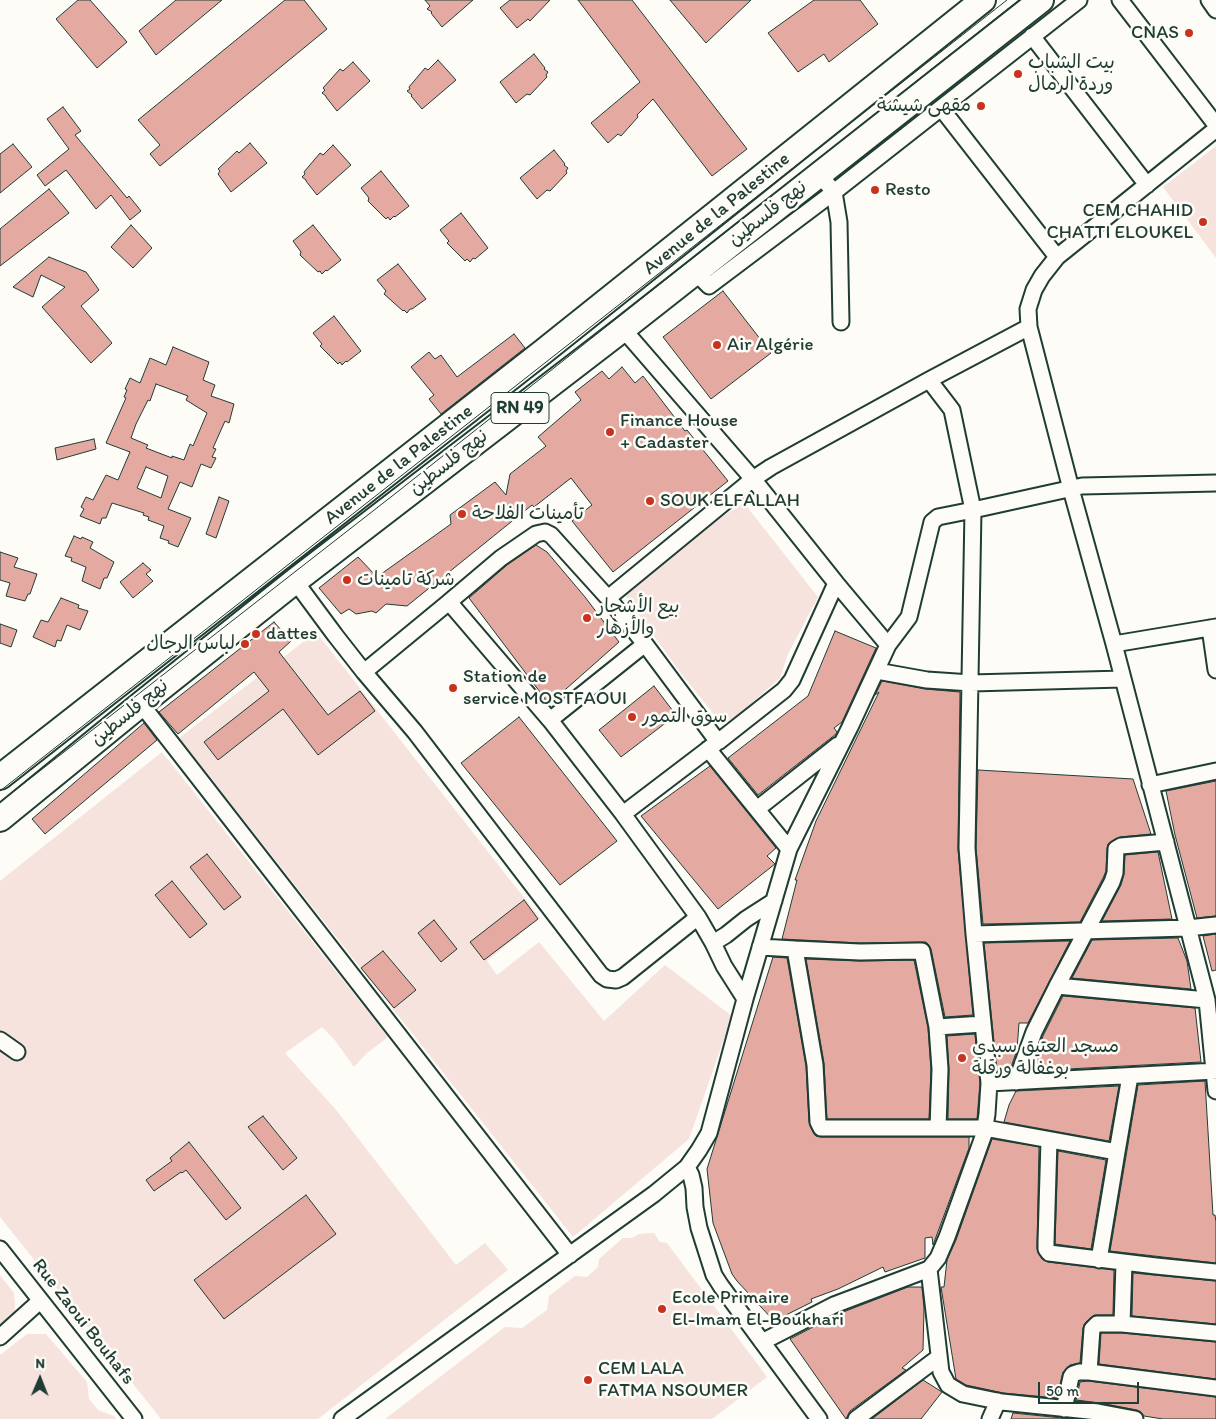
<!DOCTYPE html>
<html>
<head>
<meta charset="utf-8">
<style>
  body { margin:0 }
  #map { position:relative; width:1216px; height:1419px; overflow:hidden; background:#fdfcf7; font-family:Itim,sans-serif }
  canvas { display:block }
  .north { position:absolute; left:15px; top:1354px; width:50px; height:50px; -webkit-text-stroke:4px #fdfcf7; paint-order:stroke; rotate:1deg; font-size:14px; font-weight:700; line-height:20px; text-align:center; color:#1f3d34 }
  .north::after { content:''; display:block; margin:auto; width:18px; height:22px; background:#1f3d34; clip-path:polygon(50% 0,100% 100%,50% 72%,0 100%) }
  .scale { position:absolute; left:1038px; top:1382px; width:101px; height:22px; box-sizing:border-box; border:2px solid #1f3d34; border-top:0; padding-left:6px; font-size:15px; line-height:18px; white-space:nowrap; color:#1f3d34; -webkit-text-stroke:4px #fdfcf7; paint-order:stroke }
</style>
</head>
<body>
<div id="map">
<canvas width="1216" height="1419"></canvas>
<div class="north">N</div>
<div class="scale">50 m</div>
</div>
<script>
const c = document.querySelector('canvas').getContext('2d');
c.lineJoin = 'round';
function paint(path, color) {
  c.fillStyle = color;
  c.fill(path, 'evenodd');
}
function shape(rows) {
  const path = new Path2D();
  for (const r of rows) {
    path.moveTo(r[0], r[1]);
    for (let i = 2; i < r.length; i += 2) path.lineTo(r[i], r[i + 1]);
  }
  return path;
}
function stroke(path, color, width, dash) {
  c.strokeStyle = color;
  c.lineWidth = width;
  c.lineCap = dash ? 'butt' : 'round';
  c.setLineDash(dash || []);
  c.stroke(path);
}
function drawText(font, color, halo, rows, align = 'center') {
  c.font = font + ' Itim,"Playpen Sans Arabic",sans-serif';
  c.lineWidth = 5;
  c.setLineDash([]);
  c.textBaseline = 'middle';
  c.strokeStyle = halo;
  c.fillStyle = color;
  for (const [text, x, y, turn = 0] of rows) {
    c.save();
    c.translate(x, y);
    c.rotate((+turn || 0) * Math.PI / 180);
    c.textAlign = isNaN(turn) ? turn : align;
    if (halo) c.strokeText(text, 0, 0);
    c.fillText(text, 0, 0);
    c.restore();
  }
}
const built = shape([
  [1216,146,1216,258,1163,187],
  [744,503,818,597,788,654,780,678,735,718,724,722,716,717,679,671,624,594,701,530],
  [316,632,434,783,540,918,487,961,497,975,539,942,604,1021,665,965,732,1016,689,1139,573,1237,179,738],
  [162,752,388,1037,366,1054,354,1067,334,1039,322,1027,285,1053,337,1111,456,1265,485,1243,508,1270,318,1419,161,1419,0,1217,0,881],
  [654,1233,660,1242,667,1243,767,1377,712,1419,385,1419,505,1327,522,1328,547,1310,549,1296,575,1276,587,1277,598,1267,599,1259,623,1238,632,1238,639,1234],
  [0,1275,14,1293,15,1306,14,1317,0,1328],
  [27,1334,46,1334,87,1382,89,1399,98,1410,114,1416,116,1419,0,1419,0,1355]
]);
const building = shape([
  [78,0,90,0,127,42,97,68,56,19,78,0],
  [176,0,222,0,156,55,139,31,176,0],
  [285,0,304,0,327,29,160,166,150,154,160,145,138,120,285,0],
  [425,0,473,0,442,27,431,13,432,12,427,9,430,6,425,0],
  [510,0,550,0,530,21,528,19,517,28,500,8,510,0],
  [578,0,632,0,747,149,712,176,653,99,637,115,638,117,621,136,618,134,608,143,591,123,640,82,578,0],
  [670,0,751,0,706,43,670,0],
  [814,0,860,0,878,24,829,62,824,54,798,72,768,33,814,0],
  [534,54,545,68,544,69,548,72,546,75,547,77,530,95,527,94,516,103,500,82,534,54],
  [438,60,456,80,422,109,411,96,412,95,407,91,410,89,409,87,425,68,428,70,438,60],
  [353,62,370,81,337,111,326,97,326,96,322,93,325,90,323,88,340,69,343,71,353,62],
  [63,107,81,131,75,135,127,198,129,196,141,211,130,220,111,195,96,209,66,170,45,186,37,175,69,149,47,119,63,107],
  [250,143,267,163,231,192,218,174,220,171,218,169,237,151,239,153,250,143],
  [13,144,32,167,0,193,0,154,13,144],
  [333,145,351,165,317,195,306,181,306,180,302,177,305,174,304,172,320,153,323,155,333,145],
  [554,150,565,164,564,165,568,168,566,171,567,173,550,191,547,190,537,199,520,178,554,150],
  [381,171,409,206,395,217,394,216,390,220,388,217,386,219,368,201,369,198,361,188,381,171],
  [49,189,69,213,0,266,0,229,49,189],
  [461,213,488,248,475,259,473,258,470,262,467,259,465,261,447,243,449,241,440,230,461,213],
  [131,225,152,248,133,268,111,247,131,225],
  [313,225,341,260,327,271,326,270,322,274,320,271,318,272,300,255,301,252,293,241,313,225],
  [49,257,86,272,99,290,81,306,112,343,91,363,42,307,65,287,41,275,33,297,13,287,49,257],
  [398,264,426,299,412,309,410,309,407,313,404,310,403,311,384,294,386,291,377,280,398,264],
  [723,291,771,353,711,399,663,337,723,291],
  [334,316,361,351,347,362,346,361,342,365,340,362,338,364,320,346,322,344,313,333,334,316],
  [514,334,525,348,441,414,429,399,434,395,411,367,429,352,435,359,441,355,457,377,514,334],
  [173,347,209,362,203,380,215,385,211,396,234,404,229,423,225,421,213,448,216,449,212,457,216,458,211,468,201,464,192,487,180,482,168,509,191,518,178,547,168,543,169,541,160,538,164,526,148,520,149,517,143,515,144,513,112,503,106,518,102,518,100,524,80,516,84,509,81,507,86,497,93,500,106,475,118,480,130,452,106,443,126,398,124,397,127,390,125,389,130,378,140,383,150,358,166,365,173,347],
  [156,384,188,396,186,400,207,413,193,446,190,444,184,460,172,456,172,458,146,448,148,445,131,438,136,424,148,400,150,401,156,384],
  [146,467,168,476,161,498,137,488,146,467],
  [622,367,635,383,643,376,685,431,687,430,728,481,613,572,572,521,592,505,571,478,534,507,532,505,407,606,386,604,376,613,372,611,356,614,349,609,341,614,319,588,358,557,377,577,451,524,450,515,495,482,506,495,510,474,546,446,538,437,581,400,575,392,602,371,609,379,622,367],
  [94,439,96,449,57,460,55,448,94,439],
  [219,497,229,501,216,538,206,534,219,497],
  [74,536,81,539,82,537,93,542,90,548,114,562,107,578,104,578,100,589,82,581,86,567,71,561,72,558,65,556,74,536],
  [536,545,547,552,585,597,619,642,549,704,469,598,507,565,536,545],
  [0,552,18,558,14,567,37,574,30,594,28,594,25,601,6,596,10,583,0,580,0,552],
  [143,563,151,570,146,574,153,581,133,598,120,582,143,563],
  [61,598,79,605,78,608,88,611,80,630,67,625,61,641,57,640,55,647,33,637,41,620,48,622,61,598],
  [274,622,291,641,279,652,328,715,360,691,375,711,318,755,283,709,218,760,204,742,269,691,254,672,178,734,159,712,274,622],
  [0,624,17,630,11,647,0,643,0,624],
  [835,631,876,648,842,722,834,728,837,732,836,734,758,795,728,758,808,696,835,631],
  [882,681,925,689,960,692,958,849,973,1015,945,1017,931,949,929,945,926,942,860,943,782,939,797,880,795,880,816,821,879,692,875,695,882,681],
  [654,686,676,715,621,757,599,730,654,686],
  [519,717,617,841,560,885,461,763,519,717],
  [144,723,157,740,45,834,32,819,144,723],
  [710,766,776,848,767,856,775,864,718,909,641,816,710,766],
  [978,770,1133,779,1151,834,1120,837,1108,844,1107,849,1106,871,1103,878,1080,922,983,924,976,848,978,770],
  [1216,781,1216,916,1197,918,1175,835,1166,791,1216,781],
  [1158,852,1172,919,1102,921,1121,885,1124,874,1125,855,1158,852],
  [207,854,241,897,224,910,190,867,207,854],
  [172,881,207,924,190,938,155,895,172,881],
  [524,900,538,919,484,960,470,942,524,900],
  [434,920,457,949,441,962,418,933,434,920],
  [1216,934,1216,970,1212,971,1203,936,1216,934],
  [1178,938,1187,961,1191,989,1072,978,1092,940,1178,938],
  [1070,941,1028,1023,1019,1023,1017,1050,1009,1073,997,1072,984,943,1070,941],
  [383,951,416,990,394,1008,361,968,383,951],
  [773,957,787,958,806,1066,809,1122,813,1132,816,1136,821,1137,969,1137,969,1148,933,1245,932,1237,925,1238,925,1258,885,1272,883,1267,838,1289,811,1299,812,1302,774,1321,737,1281,732,1274,713,1223,707,1169,773,957],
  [806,959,860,961,914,960,928,1028,931,1069,929,1119,827,1119,824,1063,806,959],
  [1063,996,1195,1008,1201,1062,1030,1071,1043,1036,1063,996],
  [975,1034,980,1083,977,1119,948,1119,949,1069,947,1036,975,1034],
  [1205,1081,1213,1215,1215,1215,1216,1222,1216,1263,1110,1251,1138,1085,1205,1081],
  [1119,1086,1109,1141,1004,1122,1009,1105,1016,1091,1119,1086],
  [263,1116,297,1158,283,1170,248,1127,263,1116],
  [992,1139,1039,1147,1037,1249,1042,1259,1048,1262,1114,1270,1113,1315,1094,1315,1085,1323,1083,1328,1080,1363,1070,1365,1063,1372,1057,1398,1003,1393,966,1385,956,1379,941,1287,944,1287,947,1260,956,1240,992,1139],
  [189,1142,241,1208,226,1220,186,1170,182,1173,181,1172,154,1191,146,1180,172,1161,170,1158,189,1142],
  [1058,1151,1106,1160,1091,1249,1055,1244,1058,1151],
  [306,1195,336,1234,224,1319,194,1280,306,1195],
  [1133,1273,1216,1281,1216,1324,1132,1316,1133,1273],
  [908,1287,922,1287,924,1308,923,1350,902,1368,906,1370,850,1411,846,1419,790,1339,838,1314,908,1287],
  [1101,1333,1122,1333,1216,1342,1216,1379,1099,1364,1101,1333],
  [923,1380,942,1392,921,1419,872,1419,923,1380],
  [1088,1381,1216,1397,1216,1419,1163,1419,1144,1416,1141,1412,1137,1410,1100,1403,1076,1400,1080,1382,1088,1381],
  [1013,1413,1062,1418,1075,1419,1011,1419,1013,1413]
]);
const street = shape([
  [1120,0,1216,125],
  [1209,0,1216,10],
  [1032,36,1147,185],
  [941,108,1079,0],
  [819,174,834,192,941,108,1057,257,1042,276,1034,290,1028,309,1029,327,1071,489,1114,644,1207,1000,1216,1091],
  [1057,257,1216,129],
  [695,272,709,286,834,192,839,222,841,322],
  [623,329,753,479,836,583,888,645,850,727,789,849,745,999],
  [295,581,335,635,364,672,449,602],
  [1210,628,1216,670],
  [645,644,718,742,784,690,792,680,836,583],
  [1114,644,1216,627],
  [888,645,909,617,932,522,938,517,973,510,952,410,929,380],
  [877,671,927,680,971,683,1123,679],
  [364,672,415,732,601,975,607,979,616,980,623,977,698,917],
  [141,704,570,1255],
  [550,720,449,602,501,558,536,534,545,532,551,535,608,598],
  [708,749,789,849],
  [1150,785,1216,771],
  [757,809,838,745],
  [623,814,715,744],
  [974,934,1188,928,1216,925],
  [713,943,726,935,746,919,774,901],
  [760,947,795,949,815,1065,818,1122,821,1128,985,1128,1117,1152,1130,1076],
  [795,949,860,952,918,951,922,951,937,1027],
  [1057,986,1207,1000],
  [0,1040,17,1052],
  [1016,1082,1034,1032,1057,986,1112,882,1115,873,1116,849,1121,846,1166,842],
  [989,1083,974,934,967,848,973,510,1082,486,1216,483],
  [938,1128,940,1069,937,1027,983,1024],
  [1049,1140,1046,1242,1046,1249,1049,1253,1156,1266,1216,1272],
  [687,1167,691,1175,694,1188,695,1207,699,1228,714,1275,721,1286,819,1419],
  [0,1249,134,1419],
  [1099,1260,1117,1152],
  [929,1269,941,1372,948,1385,963,1394,1002,1402,1098,1412,1135,1419],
  [1122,1324,1124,1263],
  [0,1337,40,1301],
  [762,1342,834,1305,929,1269,938,1258,947,1237,984,1134,987,1114,989,1083,1216,1071],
  [1089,1372,1092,1329,1097,1324,1122,1324,1216,1333],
  [1064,1409,1071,1377,1073,1374,1079,1372,1089,1372,1216,1388],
  [342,1419,654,1194,687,1167,699,1150,709,1133,745,999,724,966,713,943,698,917,623,814,550,720,645,644,608,598,753,479,771,467,929,380,1029,327],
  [856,1419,939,1357],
  [990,1419,998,1401]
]);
const primary = shape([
  [0,777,544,351,983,0],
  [0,819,141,704,295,581,623,329,1041,0]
]);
const tram = shape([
  [0,791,1007,0],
  [0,802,396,493,1019,0]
]);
const markers = [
  [1189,33,5,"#c8321e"],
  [1018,74,5,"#c8321e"],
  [981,106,5,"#c8321e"],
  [875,190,5,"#c8321e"],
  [1203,222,5,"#c8321e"],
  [717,345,5,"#c8321e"],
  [610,432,5,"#c8321e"],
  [650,501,5,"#c8321e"],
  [462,514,5,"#c8321e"],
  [347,580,5,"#c8321e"],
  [587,618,5,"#c8321e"],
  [256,634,5,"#c8321e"],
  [245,644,5,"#c8321e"],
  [453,688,5,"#c8321e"],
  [632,717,5,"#c8321e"],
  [962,1058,5,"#c8321e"],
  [662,1309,5,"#c8321e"],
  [588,1380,5,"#c8321e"]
];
const shields = [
  [520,408,58]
];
const shieldNames = [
  ["RN 49",520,408]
];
const poiNames = [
  ["CNAS",1179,33,"right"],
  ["بيت الشباب",1028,63],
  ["وردة الرمال",1028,85],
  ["مقهى شيشة",971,106,"right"],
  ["Resto",885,190],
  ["CEM CHAHID",1193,211,"right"],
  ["CHATTI ELOUKEL",1193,233,"right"],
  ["Air Algérie",727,345],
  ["Finance House",620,421],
  ["+ Cadaster",620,443],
  ["SOUK ELFALLAH",660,501],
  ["تأمينات الفلاحة",472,514],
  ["شركة تامينات",357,580],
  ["بيع الأشجار",597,607],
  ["والأزهار",597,629],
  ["dattes",266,634],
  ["لباس الرجال",235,644,"right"],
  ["Station de",463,677],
  ["service MOSTFAOUI",463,699],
  ["سوق التمور",642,717],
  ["مسجد العتيق سبدي",972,1047],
  ["بوغفالة ورقلة",972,1069],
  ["Ecole Primaire",672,1298],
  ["El-Imam El-Boukhari",672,1320],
  ["CEM LALA",598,1369],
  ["FATMA NSOUMER",598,1391]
];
const streetNames = [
  ["Avenue de la Palestine",717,214,-39],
  ["نهج فلسطين",768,214,-38],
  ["نهج فلسطين",449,463,-38],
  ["Avenue de la Palestine",399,465,-38],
  ["نهج فلسطين",130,713,-39],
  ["Rue Zaoui Bouhafs",83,1322,52]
];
paint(built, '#f6e3dd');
paint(building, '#e4aaa1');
stroke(building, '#1f3d34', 1);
stroke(street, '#1f3d34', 19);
stroke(primary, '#1f3d34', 28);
stroke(street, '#fdfcf7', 15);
stroke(primary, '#fdfcf7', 24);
stroke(tram, '#1f3d34', 1);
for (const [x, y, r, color] of markers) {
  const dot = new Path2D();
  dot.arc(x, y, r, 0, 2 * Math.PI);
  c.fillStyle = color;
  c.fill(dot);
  stroke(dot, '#fdfcf7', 2);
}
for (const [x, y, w] of shields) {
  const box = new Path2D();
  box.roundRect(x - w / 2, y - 15.5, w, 31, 4);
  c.fillStyle = '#fdfcf7';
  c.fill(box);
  stroke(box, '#1f3d34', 1);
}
drawText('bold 18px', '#1f3d34', null, shieldNames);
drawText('19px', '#1f3d34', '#fdfcf7', poiNames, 'left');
drawText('19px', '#1f3d34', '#fdfcf7', streetNames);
</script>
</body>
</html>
